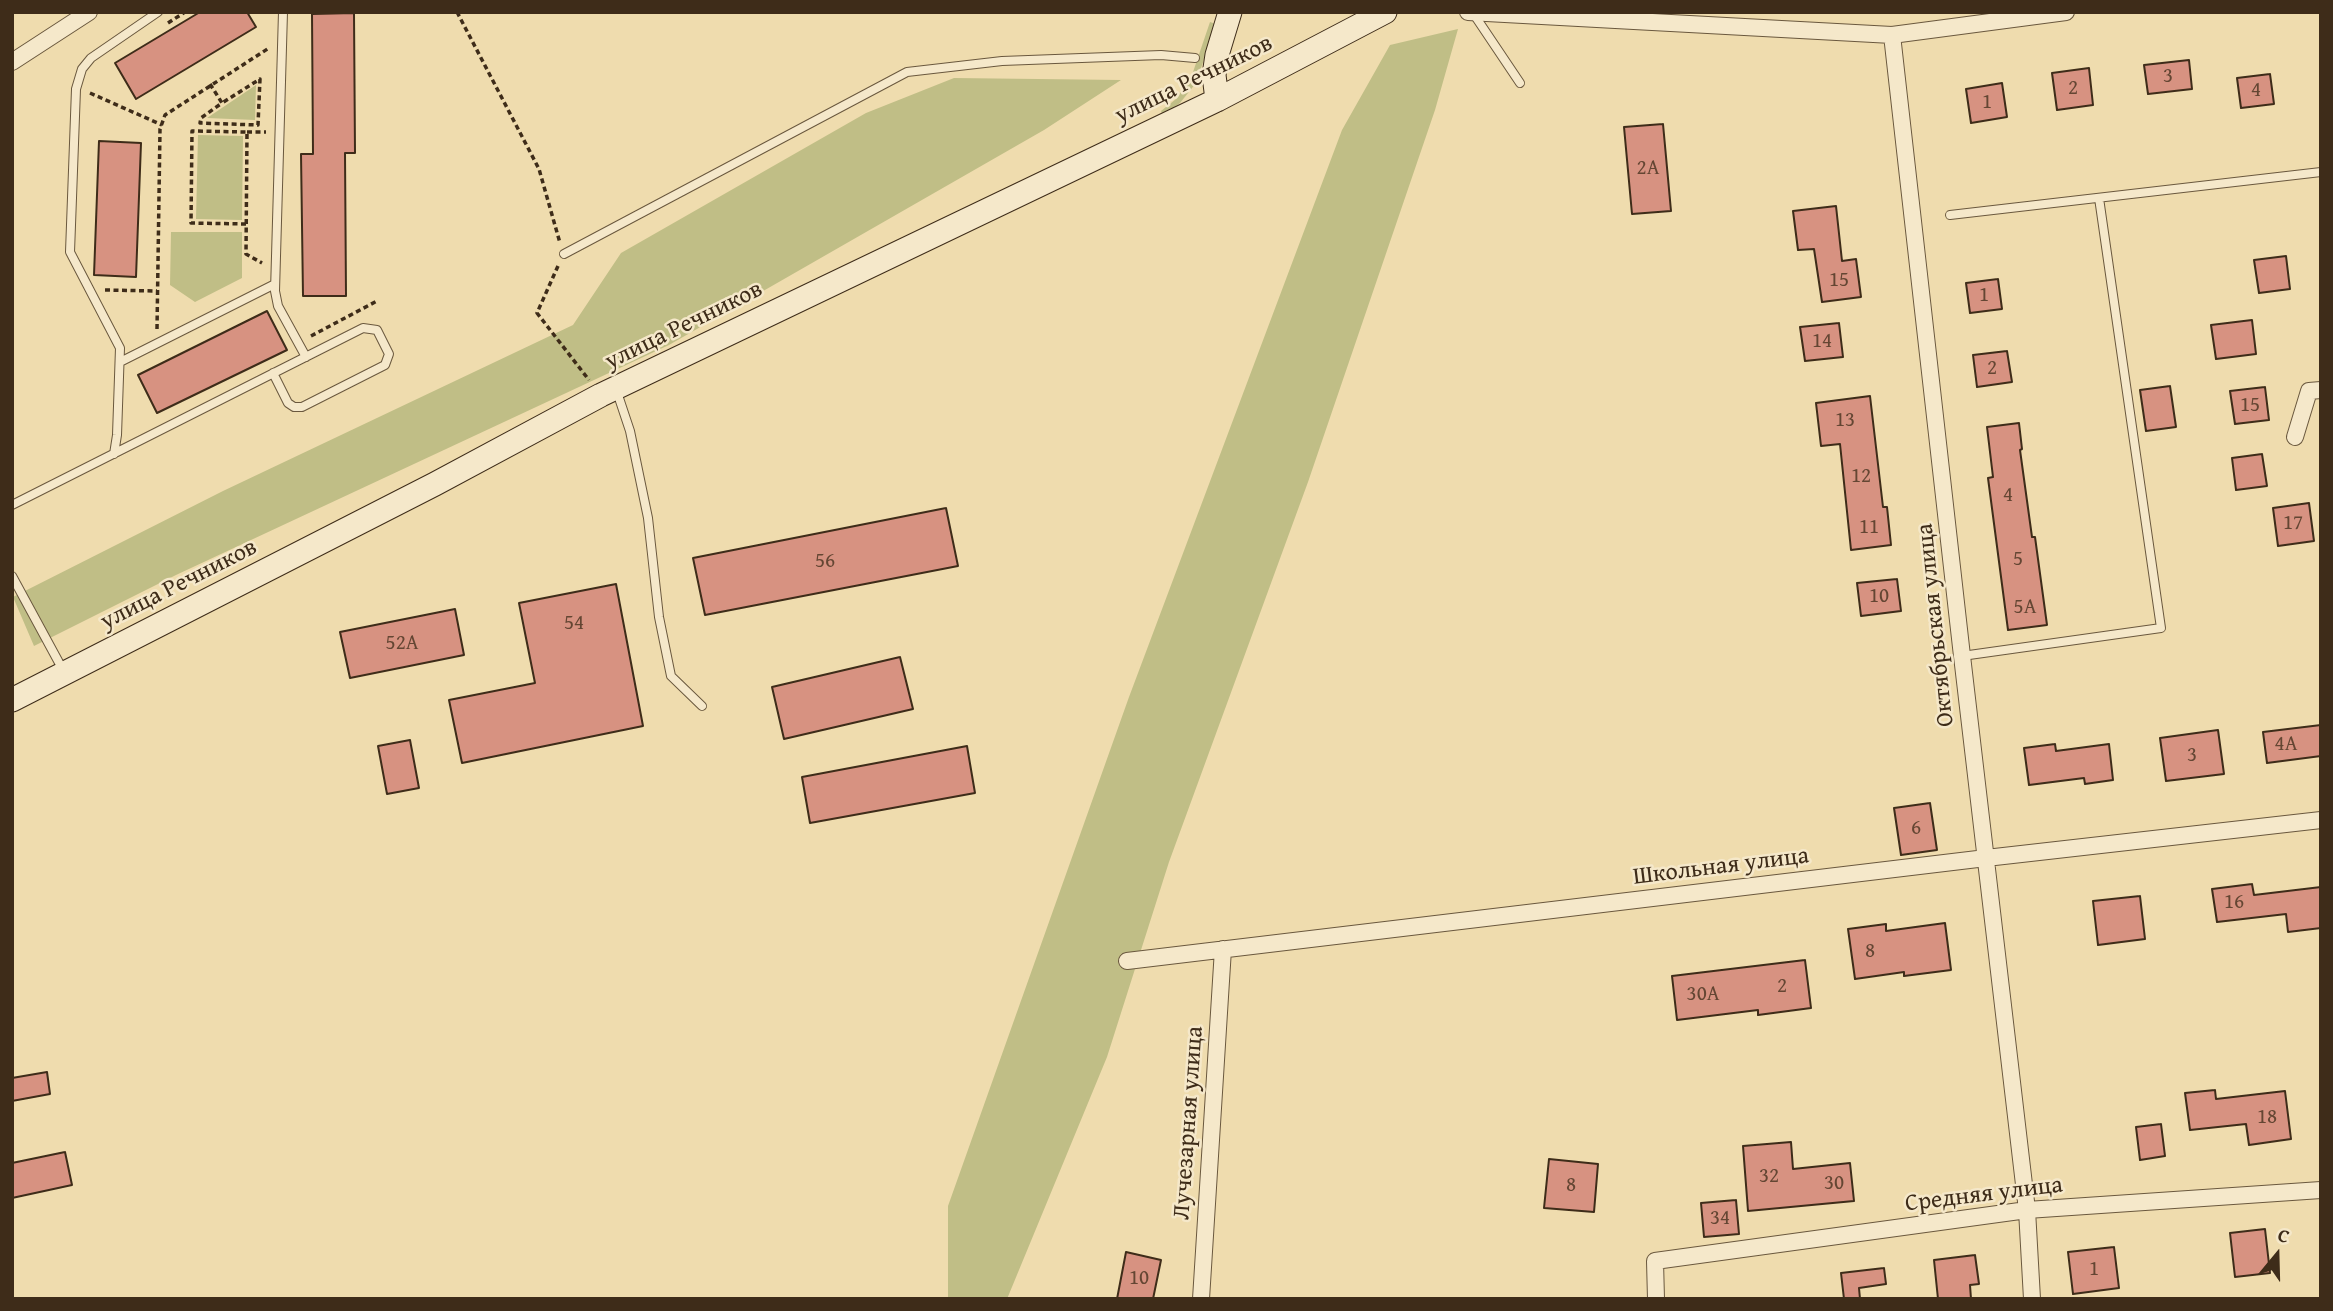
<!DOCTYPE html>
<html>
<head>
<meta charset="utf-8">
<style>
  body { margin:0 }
  #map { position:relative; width:2333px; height:1311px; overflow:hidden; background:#efdcae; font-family:"Gentium Book Plus",serif }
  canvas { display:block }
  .frame { position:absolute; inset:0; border:14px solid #3e2c19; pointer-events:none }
  .north { position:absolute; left:2242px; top:1220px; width:70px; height:70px; -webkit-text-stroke:5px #f5e8ca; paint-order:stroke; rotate:19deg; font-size:19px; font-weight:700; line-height:28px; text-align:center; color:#3e2c19 }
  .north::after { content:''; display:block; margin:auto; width:24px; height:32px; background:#3e2c19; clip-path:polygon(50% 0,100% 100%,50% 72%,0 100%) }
</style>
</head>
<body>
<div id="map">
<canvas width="2333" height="1311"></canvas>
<div class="frame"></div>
<div class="north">С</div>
</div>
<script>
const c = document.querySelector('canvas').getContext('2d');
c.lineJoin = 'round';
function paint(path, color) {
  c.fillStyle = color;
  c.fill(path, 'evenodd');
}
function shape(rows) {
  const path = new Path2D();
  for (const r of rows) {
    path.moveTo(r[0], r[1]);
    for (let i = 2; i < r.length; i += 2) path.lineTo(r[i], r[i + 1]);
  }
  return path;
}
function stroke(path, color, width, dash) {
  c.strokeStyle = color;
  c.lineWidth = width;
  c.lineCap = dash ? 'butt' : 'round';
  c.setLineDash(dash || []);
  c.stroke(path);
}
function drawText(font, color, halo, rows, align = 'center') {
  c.font = font + ' "Gentium Book Plus",serif';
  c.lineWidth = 5;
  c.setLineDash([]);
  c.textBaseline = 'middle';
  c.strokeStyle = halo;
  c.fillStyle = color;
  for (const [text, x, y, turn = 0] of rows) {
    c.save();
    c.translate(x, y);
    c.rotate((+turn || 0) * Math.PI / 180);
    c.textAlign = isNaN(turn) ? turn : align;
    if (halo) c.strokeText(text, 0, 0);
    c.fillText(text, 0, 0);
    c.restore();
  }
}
const green = shape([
  [1210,22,1216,24,1196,83,1180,103,1163,116,1161,111,1176,99,1192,75],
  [1458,29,1435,110,1308,482,1169,862,1107,1057,1007,1299,948,1299,948,1206,1129,697,1342,130,1390,45],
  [954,78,1121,80,1044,130,669,345,176,575,34,646,13,597,223,491,573,325,621,253,866,113],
  [256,85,255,120,207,118],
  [198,135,243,136,242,220,196,219],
  [171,232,242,232,242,278,195,302,170,285]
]);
const building = shape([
  [200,12,247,12,256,27,136,99,115,63,200,12],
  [354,13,355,153,345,153,346,296,303,296,301,154,313,154,312,14,354,13],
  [2189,60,2192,89,2148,94,2144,65,2189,60],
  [2089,68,2093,105,2057,110,2052,73,2089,68],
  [2270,74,2274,104,2241,108,2237,78,2270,74],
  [2002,83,2007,117,1971,123,1966,89,2002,83],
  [1663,124,1671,211,1632,214,1624,127,1663,124],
  [99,141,141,143,136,277,94,275,99,141],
  [1836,206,1842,261,1856,259,1861,297,1822,302,1814,249,1798,250,1793,211,1836,206],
  [2286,256,2290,289,2259,293,2254,260,2286,256],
  [1998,279,2002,309,1970,313,1966,283,1998,279],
  [267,311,287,350,157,413,138,375,267,311],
  [2252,320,2256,354,2216,359,2211,325,2252,320],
  [1839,323,1843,357,1805,361,1800,327,1839,323],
  [2007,351,2012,382,1977,387,1973,355,2007,351],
  [2170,386,2176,427,2146,431,2140,390,2170,386],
  [2265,387,2269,420,2235,424,2230,391,2265,387],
  [1870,396,1883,507,1887,507,1891,545,1851,550,1840,444,1821,446,1816,403,1870,396],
  [2019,423,2022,449,2020,450,2032,537,2035,537,2047,625,2008,630,1988,478,1993,477,1987,427,2019,423],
  [2262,454,2267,486,2236,490,2232,458,2262,454],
  [2309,503,2314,541,2278,546,2273,508,2309,503],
  [946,508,958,566,705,615,693,558,946,508],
  [1897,579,1901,611,1861,616,1857,583,1897,579],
  [616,584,643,726,462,763,449,700,535,683,519,603,616,584],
  [455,609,464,655,350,678,340,632,455,609],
  [900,657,913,709,784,739,772,687,900,657],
  [2321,725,2321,756,2267,763,2263,732,2321,725],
  [2218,730,2224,774,2166,781,2160,738,2218,730],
  [410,740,419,788,387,794,378,746,410,740],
  [2055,744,2056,751,2109,744,2113,780,2085,784,2084,778,2029,785,2024,748,2055,744],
  [967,746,975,793,810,823,802,777,967,746],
  [1930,803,1937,850,1901,855,1894,808,1930,803],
  [2252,884,2254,895,2321,887,2321,928,2288,932,2286,914,2217,922,2212,889,2252,884],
  [2140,896,2145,939,2098,945,2093,901,2140,896],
  [1945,923,1951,970,1904,976,1904,972,1855,979,1848,929,1886,924,1886,931,1945,923],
  [1805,960,1811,1008,1758,1015,1758,1010,1677,1020,1672,976,1805,960],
  [47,1072,50,1094,12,1101,12,1078,47,1072],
  [2215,1090,2216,1099,2285,1091,2291,1139,2249,1145,2246,1124,2190,1130,2185,1093,2215,1090],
  [2161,1124,2165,1156,2140,1160,2136,1127,2161,1124],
  [1791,1142,1793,1169,1850,1163,1854,1201,1748,1211,1743,1146,1791,1142],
  [65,1152,72,1185,12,1198,12,1163,65,1152],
  [1549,1159,1598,1164,1594,1212,1544,1208,1549,1159],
  [1736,1200,1739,1234,1704,1237,1701,1203,1736,1200],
  [2265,1229,2270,1273,2235,1277,2230,1233,2265,1229],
  [2114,1247,2119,1288,2073,1294,2068,1252,2114,1247],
  [1126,1252,1161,1260,1153,1299,1117,1299,1126,1252],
  [1975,1255,1979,1284,1970,1285,1971,1299,1938,1299,1934,1260,1975,1255],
  [1884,1268,1886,1284,1859,1288,1860,1299,1844,1299,1841,1273,1884,1268]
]);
const path = shape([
  [457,12,539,169,560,243],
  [168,23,185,12],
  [210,84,222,103,201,118,200,123,258,125,260,79,222,103],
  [90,93,162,125],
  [247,132,266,132],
  [246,224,191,223,192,131,247,132,246,254,262,263],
  [558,266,537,313,589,380],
  [105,290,157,291],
  [157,329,160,129,165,115,269,48],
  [311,336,377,301]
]);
const lane = shape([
  [283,12,275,291,278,306,306,357],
  [1473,13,1520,83],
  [1950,215,2321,172],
  [564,254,907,72,1002,61,1161,55,1195,58],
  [120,362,275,284],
  [616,389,630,431,648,518,659,617,671,676,702,706],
  [114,454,117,435,120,348,70,252,76,89,82,69,91,58,158,12],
  [12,505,363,328,377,330,389,354,385,365,302,407,294,407,288,403,273,373],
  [12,576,63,670],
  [1962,656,2161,628,2099,198]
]);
const street = shape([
  [1468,12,1892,35,2066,12],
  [1892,35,1962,656,2027,1210,2032,1299],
  [12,62,89,12],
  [2295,437,2309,391,2321,390],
  [1127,961,1986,858,2321,820],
  [1201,1299,1223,949],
  [1656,1299,1655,1261,2027,1210,2321,1190]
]);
const secondary = shape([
  [1217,100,1214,75,1217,55,1230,12],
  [12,700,435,484,601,395,1217,100,1385,12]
]);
const numberNames = [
  ["3",2168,77],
  ["2",2073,89],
  ["4",2256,91],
  ["1",1987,103],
  ["2А",1648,169],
  ["15",1839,281],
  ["1",1984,296],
  ["14",1822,342],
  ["2",1992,369],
  ["15",2250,406],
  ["13",1845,421],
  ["12",1861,477],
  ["4",2008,496],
  ["17",2293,524],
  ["11",1869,528],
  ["5",2018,560],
  ["56",825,562],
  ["10",1879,597],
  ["5А",2025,608],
  ["54",574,624],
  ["52А",402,644],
  ["4А",2286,745],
  ["3",2192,756],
  ["6",1916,829],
  ["16",2234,903],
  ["8",1870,952],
  ["2",1782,987],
  ["30А",1703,995],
  ["18",2267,1118],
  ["32",1769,1177],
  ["30",1834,1184],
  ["8",1571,1186],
  ["34",1720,1219],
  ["1",2094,1270],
  ["10",1139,1279]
];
const streetNames = [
  ["улица Речников",1194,80,-26],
  ["улица Речников",684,326,-26],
  ["улица Речников",179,585,-27],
  ["Октябрьская улица",1936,625,-96],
  ["Школьная улица",1721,867,-7],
  ["Лучезарная улица",1189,1123,-86],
  ["Средняя улица",1984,1195,-7]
];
paint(green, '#c0be86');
paint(building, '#d79281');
stroke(building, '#3e2c19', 2);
stroke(lane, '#6a583e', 10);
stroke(street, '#6a583e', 18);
stroke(secondary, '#3e2c19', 25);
stroke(path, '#3e2c19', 3.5, [5, 3.5]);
stroke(lane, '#f5e8ca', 8);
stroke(street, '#f5e8ca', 16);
stroke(secondary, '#f5e8ca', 23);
drawText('21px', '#644633', null, numberNames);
drawText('24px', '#3e2c19', '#f5e8ca', streetNames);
</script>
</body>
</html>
